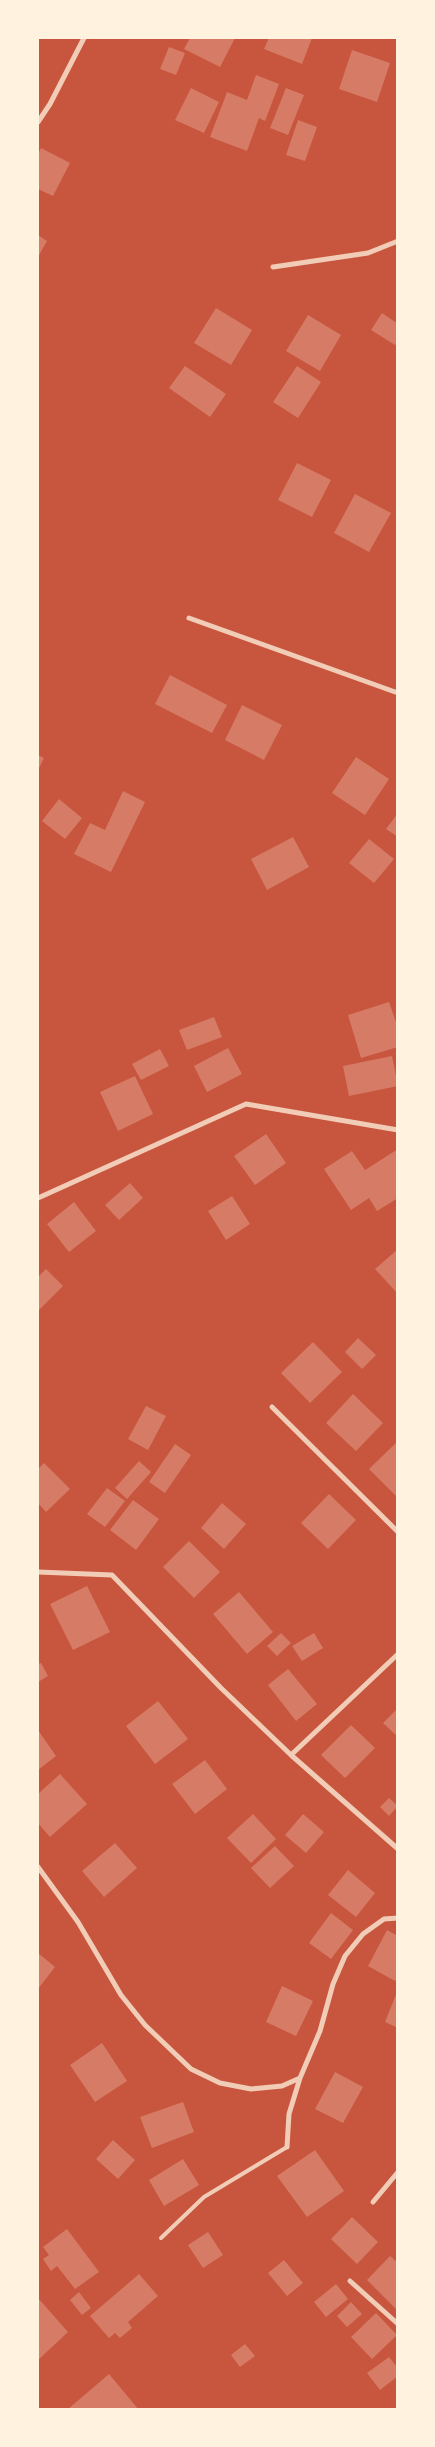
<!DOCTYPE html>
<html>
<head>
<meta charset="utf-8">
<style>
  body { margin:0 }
  #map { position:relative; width:435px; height:2447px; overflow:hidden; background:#c8553d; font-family:"Source Sans 3",sans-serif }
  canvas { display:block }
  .frame { position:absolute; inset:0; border:39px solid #fff3e0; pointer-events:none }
</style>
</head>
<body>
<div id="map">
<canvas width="435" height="2447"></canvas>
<div class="frame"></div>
</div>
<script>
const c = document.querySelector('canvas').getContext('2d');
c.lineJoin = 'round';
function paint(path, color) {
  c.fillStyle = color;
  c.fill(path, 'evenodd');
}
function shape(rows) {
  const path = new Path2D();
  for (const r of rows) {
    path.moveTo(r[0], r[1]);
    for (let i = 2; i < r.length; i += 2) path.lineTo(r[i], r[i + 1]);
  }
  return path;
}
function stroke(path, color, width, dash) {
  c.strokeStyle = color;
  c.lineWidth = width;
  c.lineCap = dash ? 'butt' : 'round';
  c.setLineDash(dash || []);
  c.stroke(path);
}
const building = shape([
  [190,38,235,38,220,67,184,49],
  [269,38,312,38,302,64,264,49],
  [169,47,185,53,176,75,160,69],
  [352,50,390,63,377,102,339,89],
  [256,75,279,84,265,121,259,118,247,151,210,137,227,92,247,100],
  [191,88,219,102,204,133,175,120],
  [286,88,304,95,288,135,270,128],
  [298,120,317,127,305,161,286,155],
  [41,148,70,163,53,196,38,189,38,154],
  [38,235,47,241,38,257],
  [216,308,252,330,231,365,194,343],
  [382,313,398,324,398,341,395,345,371,330],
  [308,315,341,335,320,371,286,351],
  [185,366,226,394,210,417,169,388],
  [297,366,321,382,298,418,273,402],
  [297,463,331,480,312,517,278,500],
  [355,494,391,513,369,552,334,533],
  [170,675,227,705,212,733,155,704],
  [242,705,282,725,264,760,225,740],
  [38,755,44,758,38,770],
  [356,757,389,779,365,815,332,793],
  [123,791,145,802,111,872,74,854,90,823,105,830],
  [59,799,82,818,65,839,42,821],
  [398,813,398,837,386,829],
  [293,837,309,867,267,890,251,859],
  [369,839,394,859,374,883,349,863],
  [389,1002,398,1028,398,1047,361,1058,348,1015],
  [214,1017,222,1037,187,1050,179,1030],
  [228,1048,242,1074,207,1092,194,1066],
  [160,1049,169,1066,141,1080,132,1064],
  [392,1056,398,1086,349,1096,343,1066],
  [135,1076,153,1114,118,1131,100,1092],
  [266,1134,286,1163,255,1185,234,1156],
  [398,1149,398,1198,377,1211,369,1198,351,1210,324,1169,352,1151,365,1170],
  [130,1183,143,1198,119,1220,105,1205],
  [232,1196,250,1224,226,1240,208,1211],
  [74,1202,96,1231,69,1252,47,1224],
  [398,1249,398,1294,375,1269],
  [46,1269,63,1286,38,1311,38,1277],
  [358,1338,376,1355,362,1369,345,1352],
  [313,1342,342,1372,310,1403,281,1373],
  [353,1394,383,1423,356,1451,326,1423],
  [146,1406,166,1416,148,1450,128,1439],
  [398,1441,398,1498,369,1469],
  [175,1444,191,1455,165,1493,149,1482],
  [139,1461,151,1472,127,1499,115,1488],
  [44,1463,70,1489,46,1512,38,1503,38,1469],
  [107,1488,125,1501,105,1527,87,1514],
  [329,1494,356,1520,328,1549,301,1523],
  [133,1500,159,1519,136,1550,110,1530],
  [222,1503,246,1524,224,1549,201,1528],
  [189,1541,220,1572,194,1598,163,1567],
  [87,1586,110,1632,73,1650,50,1604],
  [239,1592,273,1632,247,1654,213,1614],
  [281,1633,291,1643,277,1656,267,1646],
  [314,1633,323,1648,302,1661,292,1646],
  [41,1663,48,1676,38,1682,38,1664],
  [288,1669,317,1704,296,1721,268,1685],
  [158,1701,188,1739,155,1764,126,1726],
  [398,1708,398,1737,383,1723],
  [351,1725,375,1748,345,1778,321,1755],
  [38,1730,56,1756,38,1770],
  [205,1760,227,1789,195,1814,172,1784],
  [60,1774,87,1804,50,1837,38,1823,38,1794],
  [389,1798,398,1806,389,1816,380,1807],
  [253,1814,276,1839,251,1863,227,1838],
  [303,1814,324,1832,306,1853,285,1835],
  [115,1843,137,1868,104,1897,82,1871],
  [275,1846,294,1866,270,1888,251,1868],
  [348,1870,375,1893,356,1917,328,1895],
  [331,1913,353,1930,331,1959,309,1943],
  [387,1930,398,1936,398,1976,395,1981,368,1966],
  [38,1953,55,1967,38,1989],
  [282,1986,313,2001,296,2036,266,2022],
  [397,1992,398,1992,398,2028,385,2022],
  [102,2043,127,2081,95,2102,70,2065],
  [335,2072,363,2087,343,2123,315,2109],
  [183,2102,194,2132,152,2148,140,2117],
  [113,2140,135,2160,118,2179,96,2159],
  [315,2150,344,2191,307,2217,277,2176],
  [183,2159,199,2185,164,2206,149,2180],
  [352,2217,378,2242,357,2264,331,2239],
  [67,2229,99,2272,75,2289,57,2266,51,2271,43,2259,49,2255,43,2247],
  [208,2232,223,2255,203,2268,188,2245],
  [390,2256,398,2263,398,2311,367,2280],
  [284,2260,303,2283,287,2296,268,2273],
  [139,2274,158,2296,128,2322,132,2328,120,2338,115,2333,109,2338,90,2316],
  [336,2284,348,2299,326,2317,314,2302],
  [79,2292,91,2308,82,2315,70,2300],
  [38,2298,68,2332,38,2360],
  [351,2302,362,2314,347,2327,337,2316],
  [376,2313,397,2335,372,2359,351,2337],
  [245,2344,255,2356,240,2367,231,2355],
  [389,2357,398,2368,398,2376,380,2390,367,2373],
  [109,2374,139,2410,67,2410]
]);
const service = shape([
  [161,2238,204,2197,287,2147]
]);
const minor = shape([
  [38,122,50,104,84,38],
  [273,267,368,253,398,241],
  [189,618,398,693],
  [38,1198,246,1104,398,1130],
  [272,1407,398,1532],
  [38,1572,112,1575,221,1688,291,1755,398,1849],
  [291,1755,398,1654],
  [38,1867,78,1922,121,1995,145,2025,191,2069,220,2083,251,2089,282,2086,300,2078,320,2031,333,1984,345,1956,363,1934,384,1919,398,1918],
  [287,2147,289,2114,300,2078],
  [373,2202,398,2172],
  [350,2281,398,2324]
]);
paint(building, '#d67c66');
stroke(service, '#f1ccb7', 4);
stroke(minor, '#f1ccb7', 5);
</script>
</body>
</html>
